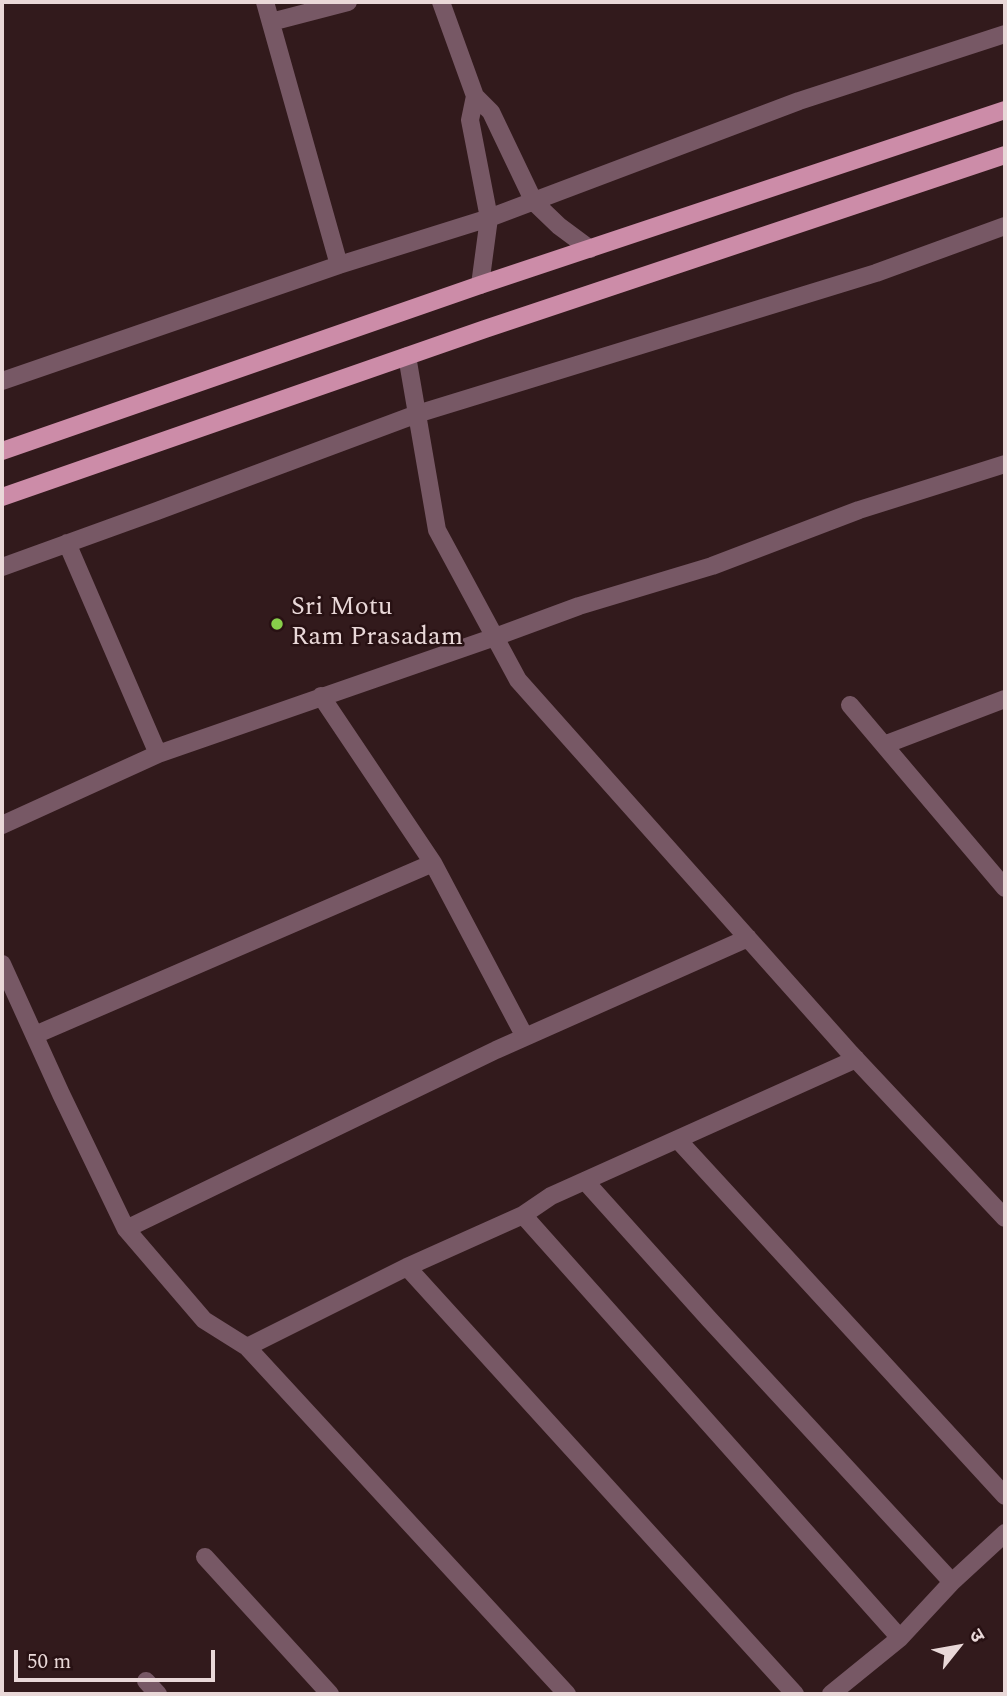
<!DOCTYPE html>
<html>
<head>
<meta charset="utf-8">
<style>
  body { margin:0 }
  #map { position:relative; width:1007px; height:1696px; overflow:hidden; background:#321a1c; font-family:Spectral,"Noto Sans Devanagari",serif }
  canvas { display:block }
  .frame { position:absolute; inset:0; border:4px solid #e9d8d8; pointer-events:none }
  .north { position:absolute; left:923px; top:1612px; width:70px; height:70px; -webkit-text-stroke:5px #281113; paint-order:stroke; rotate:59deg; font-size:19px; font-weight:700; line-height:28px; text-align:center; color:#e9d8d8 }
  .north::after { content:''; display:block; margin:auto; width:24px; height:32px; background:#e9d8d8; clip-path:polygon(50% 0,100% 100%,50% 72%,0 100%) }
  .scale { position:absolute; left:14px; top:1650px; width:201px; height:32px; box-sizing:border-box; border:4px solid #e9d8d8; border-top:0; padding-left:9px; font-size:21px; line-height:24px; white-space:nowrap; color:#e9d8d8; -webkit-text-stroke:5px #281113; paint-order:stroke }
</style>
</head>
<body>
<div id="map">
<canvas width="1007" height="1696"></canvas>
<div class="frame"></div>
<div class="north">उ</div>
<div class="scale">50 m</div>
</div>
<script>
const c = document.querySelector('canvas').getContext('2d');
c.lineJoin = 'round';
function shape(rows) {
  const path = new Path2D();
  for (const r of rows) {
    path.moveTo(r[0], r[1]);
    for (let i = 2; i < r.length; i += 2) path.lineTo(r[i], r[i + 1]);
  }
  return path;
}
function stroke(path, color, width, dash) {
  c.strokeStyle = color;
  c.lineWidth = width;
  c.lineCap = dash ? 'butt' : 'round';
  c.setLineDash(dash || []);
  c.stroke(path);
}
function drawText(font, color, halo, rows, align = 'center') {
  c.font = font + ' Spectral,serif';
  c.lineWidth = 5;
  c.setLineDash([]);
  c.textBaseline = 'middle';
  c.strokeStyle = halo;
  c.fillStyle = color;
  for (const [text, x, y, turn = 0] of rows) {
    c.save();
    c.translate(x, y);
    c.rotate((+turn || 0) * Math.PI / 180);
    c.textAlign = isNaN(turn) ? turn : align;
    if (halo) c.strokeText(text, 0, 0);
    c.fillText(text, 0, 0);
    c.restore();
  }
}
const minor = shape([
  [265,2,339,265],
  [441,2,475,96],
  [271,22,348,2],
  [480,285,489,218,470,120,475,96,491,112,534,202,559,226,590,249],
  [407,356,437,530,518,680,851,1054,1005,1218],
  [2,381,339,265,489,218,799,101,1005,34],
  [67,543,158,754,495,637,579,606,712,566,859,510,1005,464],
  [2,567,157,511,417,414,876,273,1005,226],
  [321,696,433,863,525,1037],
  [850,705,1005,888],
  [884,745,1005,699],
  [2,825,158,754],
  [2,964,61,1094,126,1229,204,1320,247,1347,407,1267,523,1215,551,1196,856,1059],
  [35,1035,433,863],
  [678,1140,1005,1496],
  [585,1181,709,1319,952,1582],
  [523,1215,900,1638],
  [126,1229,496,1050,748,938],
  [407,1267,795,1694],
  [247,1347,567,1694],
  [205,1557,330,1694],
  [146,1681,158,1694],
  [831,1694,900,1638,952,1582,1005,1533]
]);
const major = shape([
  [2,451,480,285,1005,110],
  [2,497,485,329,1005,155]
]);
const markers = [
  [277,624,7,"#88cf4a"]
];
const poiNames = [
  ["Sri Motu",291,609],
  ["Ram Prasadam",291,639]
];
stroke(minor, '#775865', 18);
stroke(major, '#cc8ca8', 18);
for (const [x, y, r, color] of markers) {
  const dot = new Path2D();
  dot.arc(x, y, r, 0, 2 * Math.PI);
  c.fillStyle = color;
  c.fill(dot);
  stroke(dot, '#281113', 2.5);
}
drawText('26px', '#e9d8d8', '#281113', poiNames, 'left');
</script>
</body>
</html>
